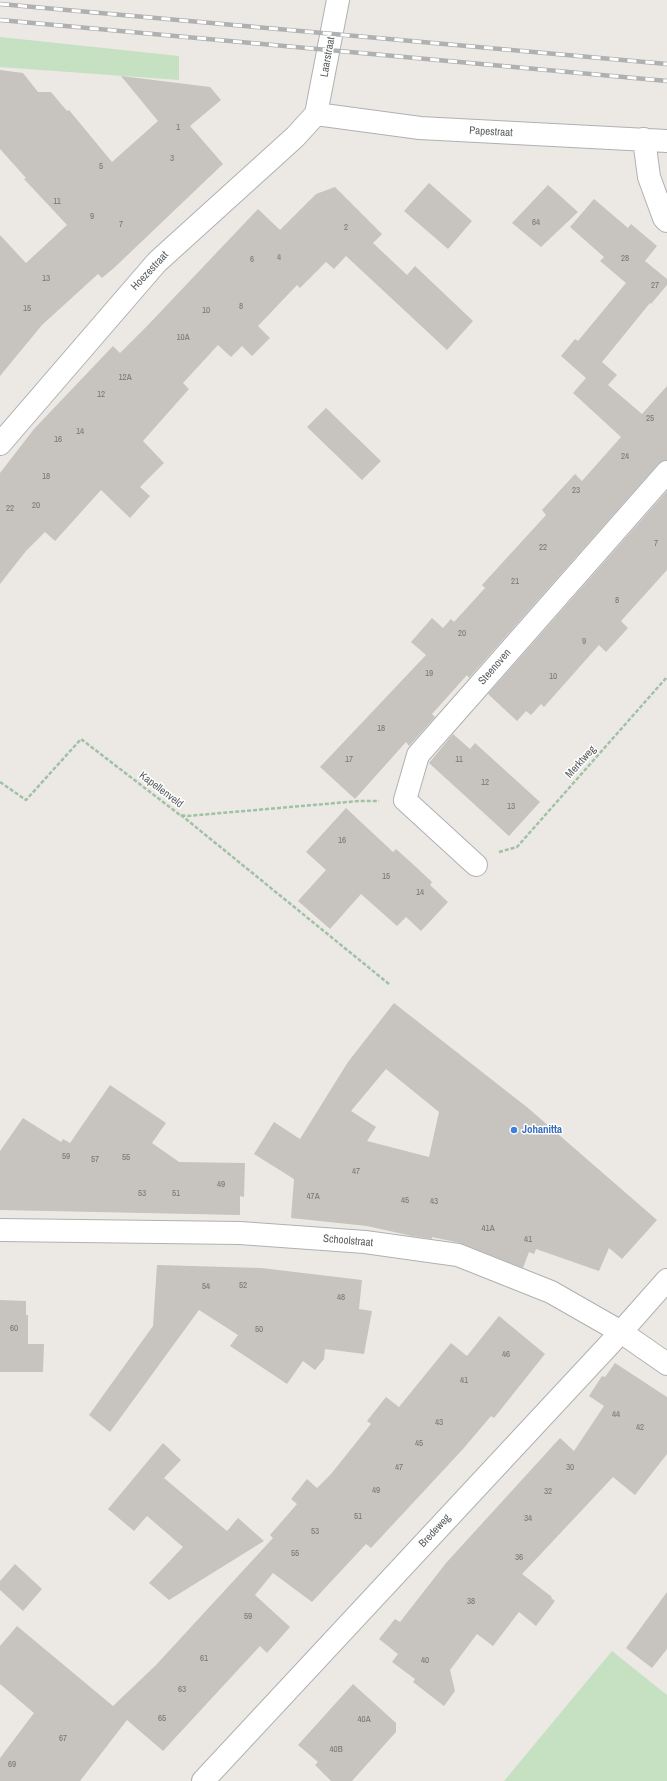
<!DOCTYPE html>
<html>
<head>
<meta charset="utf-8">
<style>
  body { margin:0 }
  canvas { display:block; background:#ece8e3 }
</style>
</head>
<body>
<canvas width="667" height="1781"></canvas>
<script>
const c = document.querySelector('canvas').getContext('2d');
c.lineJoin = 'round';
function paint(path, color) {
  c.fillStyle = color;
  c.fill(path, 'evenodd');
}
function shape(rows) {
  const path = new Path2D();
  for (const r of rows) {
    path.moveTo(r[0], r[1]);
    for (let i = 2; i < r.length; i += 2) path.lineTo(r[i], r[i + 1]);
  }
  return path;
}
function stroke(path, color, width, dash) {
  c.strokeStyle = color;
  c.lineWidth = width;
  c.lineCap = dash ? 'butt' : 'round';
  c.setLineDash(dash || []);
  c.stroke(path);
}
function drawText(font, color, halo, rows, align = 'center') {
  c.font = font + ' "Archivo Narrow",sans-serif';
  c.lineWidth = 3;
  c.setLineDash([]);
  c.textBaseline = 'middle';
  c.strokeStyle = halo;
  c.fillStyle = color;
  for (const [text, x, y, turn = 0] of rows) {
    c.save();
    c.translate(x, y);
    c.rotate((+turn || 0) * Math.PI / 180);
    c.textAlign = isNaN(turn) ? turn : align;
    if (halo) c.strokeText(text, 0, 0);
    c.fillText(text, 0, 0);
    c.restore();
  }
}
const green = shape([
  [0,37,179,56,179,80,0,67],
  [612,1651,667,1695,667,1781,504,1781]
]);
const building = shape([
  [0,70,23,73,38,92,51,92,67,111,69,110,112,162,158,121,121,76,210,87,221,100,190,126,223,164,115,267,102,278,98,274,42,325,0,376,0,235,26,263,67,225,24,179,26,178,0,149],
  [429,183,472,221,448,249,404,211],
  [548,185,578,212,541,247,512,223],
  [335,187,382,234,373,243,407,275,415,266,473,321,447,350,346,256,334,269,326,262,300,288,297,285,258,326,270,338,252,356,242,346,231,357,218,345,183,383,189,389,143,441,164,463,140,487,150,496,130,518,101,490,55,541,45,532,26,551,0,584,0,473,34,429,113,346,120,353,148,325,258,209,280,230,316,194],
  [594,199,628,228,631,224,657,246,645,261,667,279,667,285,651,304,650,303,602,362,617,375,608,385,642,414,667,386,667,460,658,464,469,678,467,675,432,714,435,717,409,746,406,742,355,799,320,767,426,655,411,642,432,618,443,628,451,619,454,622,485,588,482,585,546,515,542,510,575,474,582,481,621,437,573,393,586,378,561,356,575,339,578,341,626,283,600,261,604,257,570,227],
  [326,408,381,461,362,480,307,427],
  [667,491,667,570,621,621,628,628,606,652,599,645,544,707,541,704,531,715,526,711,517,721,488,694],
  [453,734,470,749,475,743,540,802,509,836,429,763],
  [346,808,393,852,396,849,416,867,432,882,430,885,448,902,421,931,406,917,397,926,361,894,330,929,298,901,326,870,306,852],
  [394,1003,528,1108,657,1220,622,1259,609,1248,599,1271,536,1249,534,1254,529,1252,523,1268,460,1243,432,1237,432,1239,412,1236,367,1226,291,1218,294,1179,254,1154,274,1122,300,1139,348,1062],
  [386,1069,439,1112,429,1157,367,1141,376,1127,351,1111],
  [110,1085,166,1123,152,1143,179,1162,245,1163,244,1197,240,1196,240,1215,0,1210,0,1151,23,1118,61,1142,63,1139,70,1143],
  [157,1265,261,1268,362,1280,359,1309,372,1311,364,1354,325,1349,324,1359,315,1370,303,1361,287,1384,230,1346,238,1335,199,1310,110,1432,89,1415,153,1326],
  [0,1300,26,1301,26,1315,28,1315,28,1344,44,1344,43,1372,0,1372],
  [499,1316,545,1354,494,1418,491,1416,463,1449,371,1548,366,1544,312,1602,273,1573,255,1595,290,1627,267,1653,260,1646,163,1751,127,1720,80,1781,0,1781,0,1758,34,1713,0,1684,0,1646,17,1626,113,1706,156,1665,273,1538,270,1535,297,1504,291,1499,307,1479,317,1488,331,1474,371,1424,367,1421,386,1397,399,1407,451,1343,467,1356],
  [615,1363,667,1397,667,1454,635,1495,613,1477,522,1574,552,1597,551,1598,555,1601,536,1626,519,1612,493,1646,477,1634,450,1670,455,1691,444,1706,413,1682,415,1679,392,1662,398,1654,379,1639,395,1619,400,1622,446,1563,560,1438,574,1451,604,1406,589,1396,602,1376,605,1377],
  [163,1443,181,1460,164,1478,227,1531,238,1518,264,1541,169,1600,149,1583,183,1547,147,1516,134,1531,108,1509],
  [15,1564,42,1589,23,1611,0,1590,0,1581],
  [667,1592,667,1649,652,1668,626,1648],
  [353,1684,396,1723,396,1732,352,1781,331,1781,315,1765,318,1762,298,1745]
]);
const path = shape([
  [0,782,26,800,81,739,180,815,187,816,359,801,379,801],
  [181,815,389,984],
  [499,852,517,847,667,677]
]);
const minor = shape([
  [316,114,420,128,667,141],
  [644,139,649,177,664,218,667,221],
  [0,444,157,262,295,137,316,114,338,0],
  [476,865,405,800,418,755,667,472],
  [0,1230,240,1233,365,1242,458,1255,551,1292,621,1332,667,1364],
  [203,1781,621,1332,667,1280]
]);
const rail = shape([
  [0,4,667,64],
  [0,20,667,81]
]);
const markers = [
  [514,1130,4,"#3f7fe0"]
];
const numberNames = [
  ["1",178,128],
  ["3",172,159],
  ["5",101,167],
  ["11",57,202],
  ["9",92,217],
  ["64",536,223],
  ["7",121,225],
  ["2",346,228],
  ["4",279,258],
  ["28",625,259],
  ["6",252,260],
  ["13",46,279],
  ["27",655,286],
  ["8",241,307],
  ["15",27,309],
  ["10",206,311],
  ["10A",183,338],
  ["12A",125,378],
  ["12",101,395],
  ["25",650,419],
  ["14",80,432],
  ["16",58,440],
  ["24",625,457],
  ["18",46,477],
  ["23",576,491],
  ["20",36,506],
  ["22",10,509],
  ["7",656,544],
  ["22",543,548],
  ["21",515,582],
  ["8",617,601],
  ["20",462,634],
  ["9",584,642],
  ["19",429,674],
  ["10",553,677],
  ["18",381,729],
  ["17",349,760],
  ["11",459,760],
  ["12",485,783],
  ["13",511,807],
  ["16",342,841],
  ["15",386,877],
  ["14",420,893],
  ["59",66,1157],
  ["55",126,1158],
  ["57",95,1160],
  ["47",356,1172],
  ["49",221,1185],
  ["53",142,1194],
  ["51",176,1194],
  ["47A",313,1197],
  ["45",405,1201],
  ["43",434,1202],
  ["41A",488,1229],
  ["41",528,1240],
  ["52",243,1286],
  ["54",206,1287],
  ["48",341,1298],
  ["60",14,1329],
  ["50",259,1330],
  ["46",506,1355],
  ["41",464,1381],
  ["44",616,1415],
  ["43",439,1423],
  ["42",640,1428],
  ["45",419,1444],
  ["47",399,1468],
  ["30",570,1468],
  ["49",376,1491],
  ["32",548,1492],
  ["51",358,1517],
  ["34",528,1519],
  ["53",315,1532],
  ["55",295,1554],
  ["36",519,1558],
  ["38",471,1602],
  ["59",248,1617],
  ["61",204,1659],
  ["40",425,1661],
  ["63",182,1690],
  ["65",162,1719],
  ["40A",364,1720],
  ["67",63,1739],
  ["40B",336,1750],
  ["69",12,1765]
];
const streetNames = [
  ["Laarstraat",328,57,-80],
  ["Papestraat",491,132,3],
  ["Hoezestraat",150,271,-47],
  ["Steenoven",495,667,-49],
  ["Merktweg",581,762,-48],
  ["Kapellenveld",161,790,37],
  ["Schoolstraat",348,1241,5],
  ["Bredeweg",435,1531,-47]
];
const shopNames = [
  ["Johanitta",522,1130]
];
paint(green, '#c6e0c2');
paint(building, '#c7c3bf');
stroke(minor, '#aeb1b3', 24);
stroke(path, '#9ec2a3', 2.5, [4, 2]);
stroke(minor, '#fff', 22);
stroke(rail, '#afb0b0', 4.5);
stroke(rail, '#fff', 3, [9]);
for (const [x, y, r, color] of markers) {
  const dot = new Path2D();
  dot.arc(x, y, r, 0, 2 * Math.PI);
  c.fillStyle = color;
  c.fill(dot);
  stroke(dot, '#fff', 1.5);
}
drawText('9px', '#767878', null, numberNames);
drawText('11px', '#5b5f61', '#fff', streetNames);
drawText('bold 11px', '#366cbe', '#fff', shopNames, 'left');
</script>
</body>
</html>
